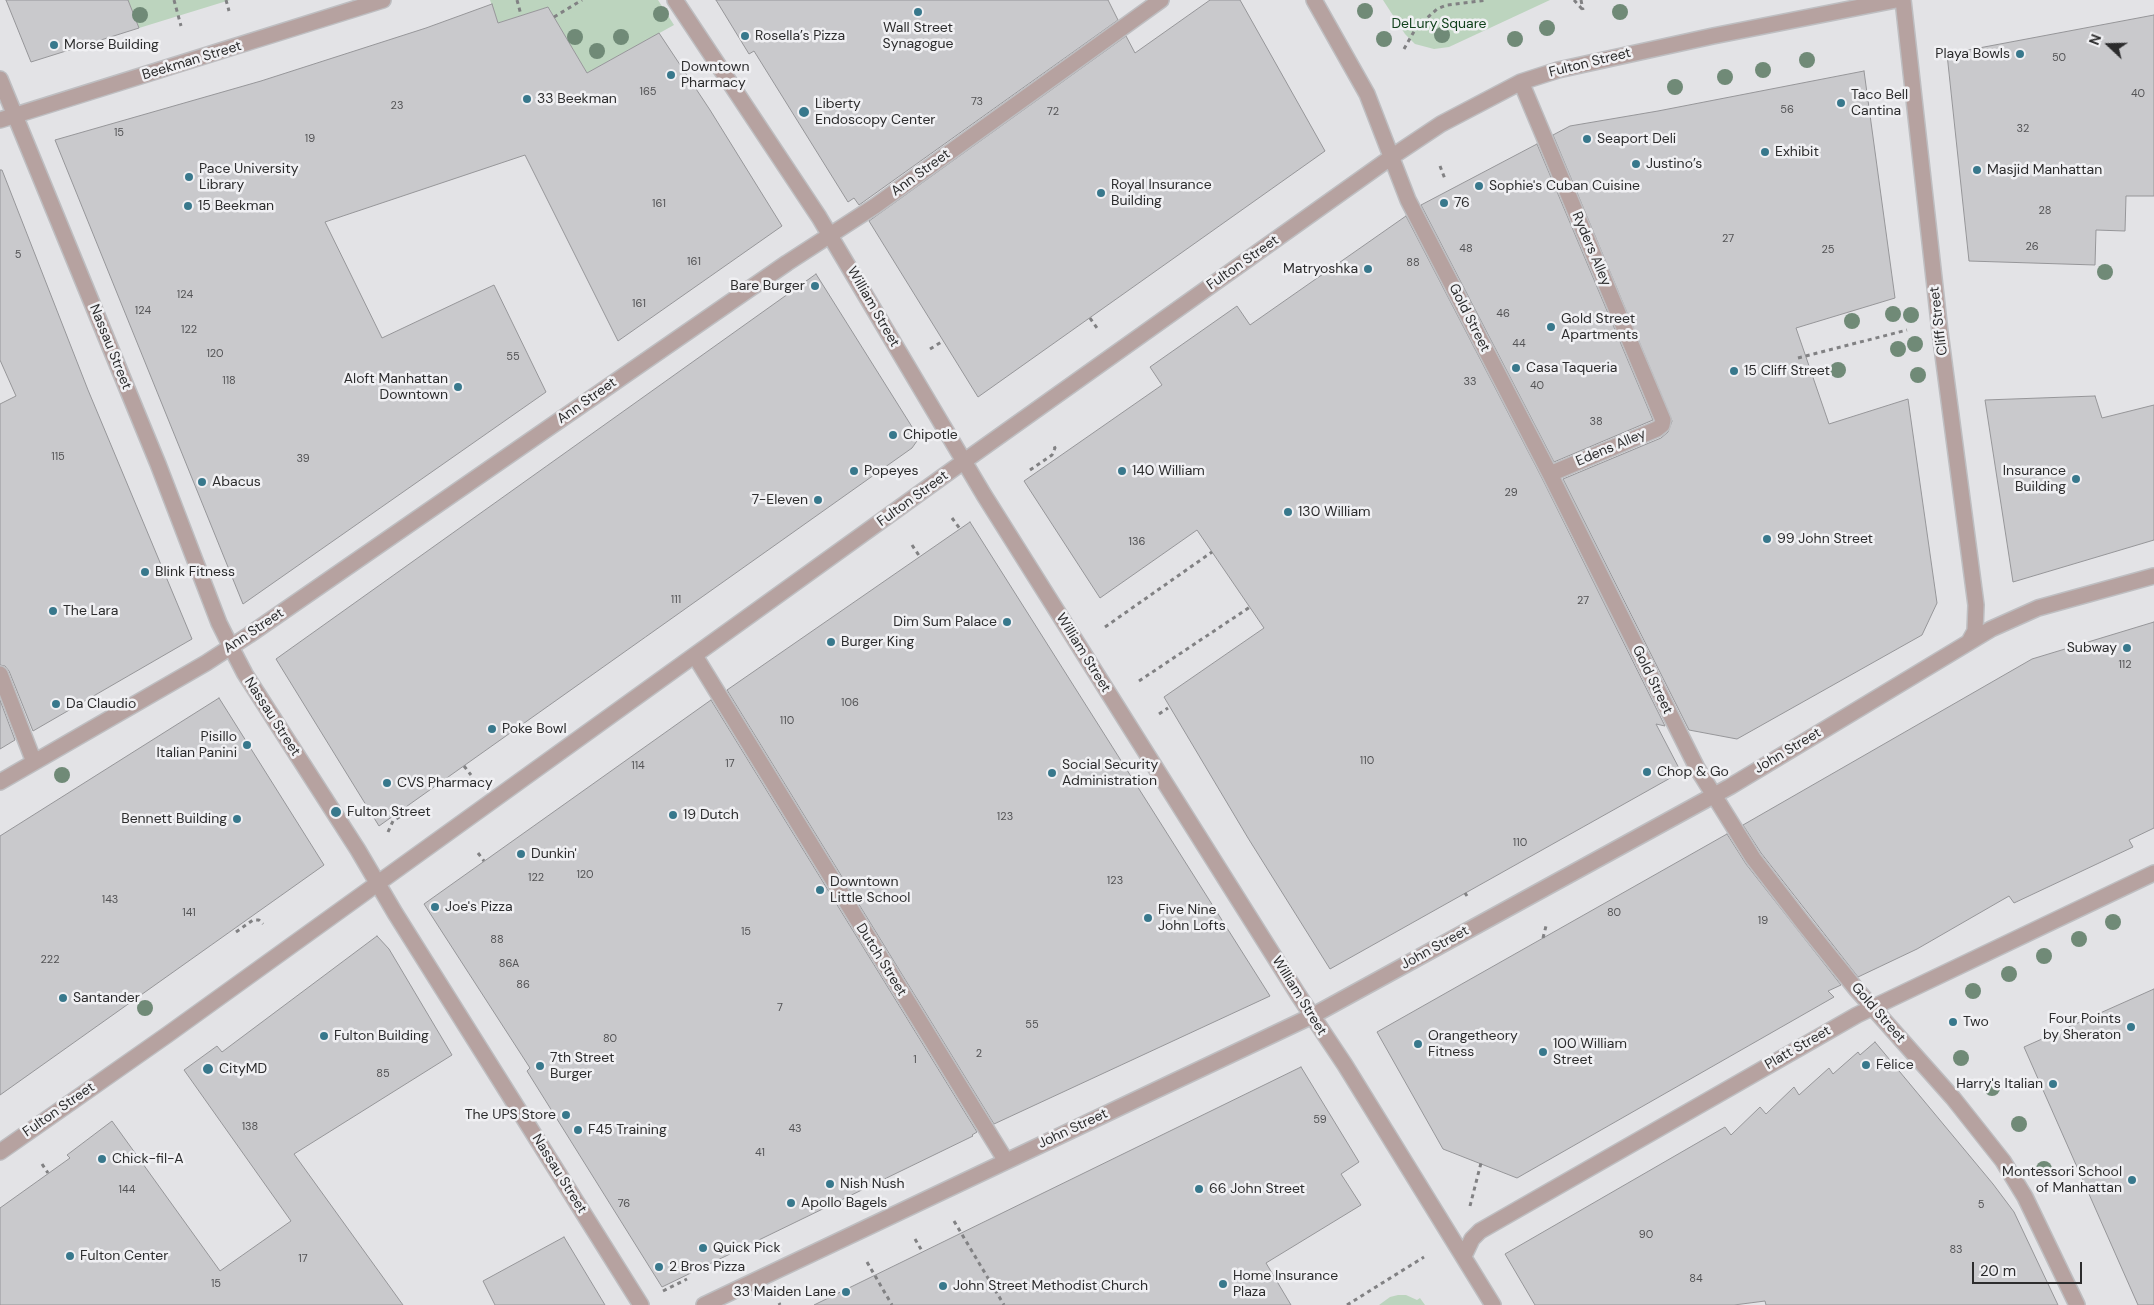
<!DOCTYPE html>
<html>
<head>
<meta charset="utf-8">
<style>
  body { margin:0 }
  #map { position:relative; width:2154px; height:1305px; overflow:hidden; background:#e3e3e6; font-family:"DM Sans",sans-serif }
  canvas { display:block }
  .north { position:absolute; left:2084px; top:20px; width:50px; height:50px; -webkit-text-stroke:4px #f0f0f3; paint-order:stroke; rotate:291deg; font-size:14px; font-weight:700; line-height:20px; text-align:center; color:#2c2c2d }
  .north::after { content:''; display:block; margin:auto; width:18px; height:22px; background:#2c2c2d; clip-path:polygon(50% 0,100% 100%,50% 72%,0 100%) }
  .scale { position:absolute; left:1972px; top:1262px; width:110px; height:22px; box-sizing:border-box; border:2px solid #2c2c2d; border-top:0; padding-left:6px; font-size:15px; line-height:18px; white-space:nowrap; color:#2c2c2d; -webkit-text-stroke:4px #f0f0f3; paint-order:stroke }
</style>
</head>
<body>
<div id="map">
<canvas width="2154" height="1305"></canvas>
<div class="north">N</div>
<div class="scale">20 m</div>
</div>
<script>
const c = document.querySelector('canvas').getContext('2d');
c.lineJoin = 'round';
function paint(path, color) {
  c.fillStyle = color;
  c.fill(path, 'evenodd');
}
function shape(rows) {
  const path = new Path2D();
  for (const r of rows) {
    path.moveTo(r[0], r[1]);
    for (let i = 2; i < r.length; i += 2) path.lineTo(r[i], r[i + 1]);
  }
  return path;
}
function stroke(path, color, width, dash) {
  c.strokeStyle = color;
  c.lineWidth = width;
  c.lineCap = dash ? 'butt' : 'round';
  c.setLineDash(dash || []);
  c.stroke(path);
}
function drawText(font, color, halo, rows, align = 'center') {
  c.font = font + ' "DM Sans",sans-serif';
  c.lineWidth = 5;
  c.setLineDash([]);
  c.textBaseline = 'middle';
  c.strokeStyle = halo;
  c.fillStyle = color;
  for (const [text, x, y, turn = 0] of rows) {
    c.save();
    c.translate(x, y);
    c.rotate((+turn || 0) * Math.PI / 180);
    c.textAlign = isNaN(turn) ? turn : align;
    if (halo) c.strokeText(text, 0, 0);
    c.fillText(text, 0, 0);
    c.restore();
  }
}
const green = shape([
  [128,0,230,0,139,28],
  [490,0,658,0,674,25,587,73,548,7,498,23],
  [1383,0,1550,0,1449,47,1434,49,1415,44,1405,34],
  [1398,1295,1406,1295,1417,1300,1420,1298,1425,1305,1379,1305,1390,1297]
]);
const building = shape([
  [6,0,128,0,139,28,31,62,6,0],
  [716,0,1108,0,1118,20,859,205,854,198,848,202,754,51,749,54,716,0],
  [1210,0,1240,0,1325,151,978,397,869,221,1126,36,1135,53,1210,0],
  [492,4,498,23,548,7,587,73,659,33,710,110,782,226,618,341,525,155,325,222,382,338,494,285,546,392,243,604,55,140,261,81,426,28,492,4],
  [2154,15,2154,196,2126,196,2125,231,2096,230,2095,265,1969,261,1947,54,2154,15],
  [1864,71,1895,298,1796,328,1829,424,1908,399,1937,603,1922,635,1737,739,1689,730,1563,479,1661,438,1668,432,1672,421,1553,135,1570,126,1658,111,1864,71],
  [1537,144,1653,420,1554,462,1421,205,1537,144],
  [0,170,2,170,88,390,192,639,33,731,9,671,5,666,0,665,0,404,16,396,0,360,0,170],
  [1406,216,1542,478,1665,726,1656,724,1681,772,1330,969,1248,838,1164,697,1264,628,1197,530,1100,598,1024,481,1162,385,1150,367,1237,306,1250,325,1406,216],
  [816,274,919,438,912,448,379,826,276,659,816,274],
  [2095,396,2102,418,2154,405,2154,540,2013,582,1985,400,2095,396],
  [970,522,1270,996,994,1124,727,690,970,522],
  [2154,622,2154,828,2129,840,2133,847,2014,903,2009,896,1917,949,1858,977,1761,853,1743,825,2032,659,2154,622],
  [219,698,324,865,0,1095,0,836,219,698],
  [0,700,15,740,0,749,0,700],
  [711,700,977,1132,972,1135,973,1136,662,1287,527,1071,530,1068,424,904,711,700],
  [1727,834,1746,864,1841,985,1828,991,1834,997,1517,1178,1443,1149,1377,1032,1727,834],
  [377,936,389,949,452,1055,294,1154,403,1305,0,1305,0,1208,70,1158,67,1155,112,1121,220,1271,291,1221,184,1070,217,1046,222,1052,377,936],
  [2154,989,2154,1305,2138,1305,2024,1047,2154,989],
  [1875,1042,1993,1184,2014,1212,2058,1305,1766,1305,1765,1301,1734,1305,1535,1305,1505,1254,1725,1127,1731,1135,1760,1107,1766,1114,1794,1087,1799,1095,1829,1068,1833,1074,1858,1052,1860,1055,1875,1042],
  [1301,1067,1359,1162,1341,1174,1361,1205,1266,1263,1291,1305,814,1305,1301,1067],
  [564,1237,605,1305,495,1305,483,1281,564,1237]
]);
const path = shape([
  [174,0,181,26],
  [226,0,229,11],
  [517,0,521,15],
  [1574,0,1583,10],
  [1581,0,1583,10],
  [554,17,582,0],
  [1404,49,1416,28,1437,9,1447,5,1487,0],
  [1440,166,1445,179],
  [1090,318,1097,328],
  [930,349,943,341],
  [1798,358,1907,330],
  [1030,470,1052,455,1055,448,1053,444],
  [952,518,960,529],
  [912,545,920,557],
  [1105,627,1212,552],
  [1139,681,1250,607],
  [1159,714,1168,708],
  [464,766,471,775],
  [388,832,393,821,416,806],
  [478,853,484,861],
  [1465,893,1467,896],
  [236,932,253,920,259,920,263,924],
  [1543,938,1546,926],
  [42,1164,48,1173],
  [1470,1206,1481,1163],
  [954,1221,1004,1305],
  [915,1239,922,1251],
  [867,1262,892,1305],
  [663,1291,687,1279],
  [779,1303,780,1305],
  [1347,1305,1424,1257]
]);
const minor = shape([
  [675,0,819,217,984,495,1299,996,1345,1065,1493,1305],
  [1314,0,1367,94,1408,200,1550,474,1697,768,1753,858,1804,924,1857,990,1953,1098,2003,1161,2025,1197,2077,1305],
  [1903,0,1940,332,1976,605,1975,631,1970,640],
  [0,79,158,464,219,623,231,647,245,674,358,850,395,913,641,1305],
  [1521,82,1663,420,1662,425,1657,429,1550,474],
  [0,120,383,0],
  [695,656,1006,1161],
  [0,674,34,762],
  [0,782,206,663,249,635,787,263,875,206,1161,0],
  [0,1152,167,1035,963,462,1393,156,1441,124,1521,82,1558,70,1713,36,1896,0],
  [1464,1256,1472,1239,1480,1231,1857,1015,2154,873],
  [704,1305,1312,1016,1731,786,1991,629,2038,608,2154,576]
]);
const trees = [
  [1365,11],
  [1620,12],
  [661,14],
  [140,15],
  [1547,28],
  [1442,35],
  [575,37],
  [621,37],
  [1384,39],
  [1515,39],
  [597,51],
  [1807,60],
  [1763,70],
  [1725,77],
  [1675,87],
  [2105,272],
  [1893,314],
  [1911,315],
  [1852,321],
  [1915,344],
  [1898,349],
  [1838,370],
  [1918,375],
  [62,775],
  [2113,922],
  [2079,939],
  [2044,956],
  [2009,974],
  [1973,991],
  [145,1008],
  [1961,1058],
  [1992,1088],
  [2019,1124],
  [2044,1169]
];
const markers = [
  [918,12,5,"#38788c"],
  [745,36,5,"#38788c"],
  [54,45,5,"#38788c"],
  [2020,54,5,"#38788c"],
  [671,75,5,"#38788c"],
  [527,99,5,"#38788c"],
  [1841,103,5,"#38788c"],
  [804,112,6,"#38788c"],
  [1587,139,5,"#38788c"],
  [1765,152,5,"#38788c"],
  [1636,164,5,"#38788c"],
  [1977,170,5,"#38788c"],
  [189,177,5,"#38788c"],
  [1479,186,5,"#38788c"],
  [1101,193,5,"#38788c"],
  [1444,203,5,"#38788c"],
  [188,206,5,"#38788c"],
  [1368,269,5,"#38788c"],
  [815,286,5,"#38788c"],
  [1551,327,5,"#38788c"],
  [1516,368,5,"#38788c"],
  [1734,371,5,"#38788c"],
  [458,387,5,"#38788c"],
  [893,435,5,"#38788c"],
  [854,471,5,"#38788c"],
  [1122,471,5,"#38788c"],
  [2076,479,5,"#38788c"],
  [202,482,5,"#38788c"],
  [818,500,5,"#38788c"],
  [1288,512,5,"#38788c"],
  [1767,539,5,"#38788c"],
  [145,572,5,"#38788c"],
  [53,611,5,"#38788c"],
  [1007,622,5,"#38788c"],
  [831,642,5,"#38788c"],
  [2127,648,5,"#38788c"],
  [56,704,5,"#38788c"],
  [492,729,5,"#38788c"],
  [247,745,5,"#38788c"],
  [1647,772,5,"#38788c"],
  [1052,773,5,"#38788c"],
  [387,783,5,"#38788c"],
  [336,812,6,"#38788c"],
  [673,815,5,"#38788c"],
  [237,819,5,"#38788c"],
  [521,854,5,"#38788c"],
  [820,890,5,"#38788c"],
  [435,907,5,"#38788c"],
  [1148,918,5,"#38788c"],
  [63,998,5,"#38788c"],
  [1953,1022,5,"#38788c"],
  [2131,1027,5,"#38788c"],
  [324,1036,5,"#38788c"],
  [1418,1044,5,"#38788c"],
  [1543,1052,5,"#38788c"],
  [1866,1065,5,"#38788c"],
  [540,1066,5,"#38788c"],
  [208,1069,6,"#38788c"],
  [2053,1084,5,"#38788c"],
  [566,1115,5,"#38788c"],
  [578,1130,5,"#38788c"],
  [102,1159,5,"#38788c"],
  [2132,1180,5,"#38788c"],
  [830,1184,5,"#38788c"],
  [1199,1189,5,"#38788c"],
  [791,1203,5,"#38788c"],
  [703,1248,5,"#38788c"],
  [70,1256,5,"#38788c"],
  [659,1267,5,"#38788c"],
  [1223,1284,5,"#38788c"],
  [943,1286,5,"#38788c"],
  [846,1292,5,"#38788c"]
];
const numberNames = [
  ["50",2059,58],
  ["165",648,92],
  ["40",2138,94],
  ["73",977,102],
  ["23",397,106],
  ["56",1787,110],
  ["72",1053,112],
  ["32",2023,129],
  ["15",119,133],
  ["19",310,139],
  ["161",659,204],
  ["28",2045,211],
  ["27",1728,239],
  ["26",2032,247],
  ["48",1466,249],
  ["25",1828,250],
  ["5",18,255],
  ["161",694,262],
  ["88",1413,263],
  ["124",185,295],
  ["161",639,304],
  ["124",143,311],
  ["46",1503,314],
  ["122",189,330],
  ["44",1519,344],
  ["120",215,354],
  ["55",513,357],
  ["118",229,381],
  ["33",1470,382],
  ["40",1537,386],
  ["38",1596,422],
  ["115",58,457],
  ["39",303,459],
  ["29",1511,493],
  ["136",1137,542],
  ["111",676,600],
  ["27",1583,601],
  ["112",2125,665],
  ["106",850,703],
  ["110",787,721],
  ["110",1367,761],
  ["17",730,764],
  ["114",638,766],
  ["123",1005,817],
  ["110",1520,843],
  ["120",585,875],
  ["122",536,878],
  ["123",1115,881],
  ["143",110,900],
  ["141",189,913],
  ["80",1614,913],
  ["19",1763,921],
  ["15",746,932],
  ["88",497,940],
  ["222",50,960],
  ["86A",509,964],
  ["86",523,985],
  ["7",780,1008],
  ["55",1032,1025],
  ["80",610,1039],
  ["2",979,1054],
  ["1",915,1060],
  ["85",383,1074],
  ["59",1320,1120],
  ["138",250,1127],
  ["43",795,1129],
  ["41",760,1153],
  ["144",127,1190],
  ["76",624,1204],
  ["5",1981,1205],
  ["90",1646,1235],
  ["83",1956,1250],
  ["17",303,1259],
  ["84",1696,1279],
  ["15",216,1284]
];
const parkNames = [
  ["DeLury Square",1439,24]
];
const poiNames = [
  ["Wall Street",918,28,"center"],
  ["Synagogue",918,44,"center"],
  ["Rosella’s Pizza",755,36],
  ["Morse Building",64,45],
  ["Playa Bowls",2010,54,"right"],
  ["Downtown",681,67],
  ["Pharmacy",681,83],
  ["Taco Bell",1851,95],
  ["Cantina",1851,111],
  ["33 Beekman",537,99],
  ["Liberty",815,104],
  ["Endoscopy Center",815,120],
  ["Seaport Deli",1597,139],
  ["Exhibit",1775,152],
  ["Justino’s",1646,164],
  ["Pace University",199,169],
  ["Library",199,185],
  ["Masjid Manhattan",1987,170],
  ["Royal Insurance",1111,185],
  ["Building",1111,201],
  ["Sophie's Cuban Cuisine",1489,186],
  ["76",1454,203],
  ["15 Beekman",198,206],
  ["Matryoshka",1358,269,"right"],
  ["Bare Burger",805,286,"right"],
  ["Gold Street",1561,319],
  ["Apartments",1561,335],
  ["Casa Taqueria",1526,368],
  ["15 Cliff Street",1744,371],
  ["Aloft Manhattan",448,379,"right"],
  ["Downtown",448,395,"right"],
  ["Chipotle",903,435],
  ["Popeyes",864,471],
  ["140 William",1132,471],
  ["Insurance",2066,471,"right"],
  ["Building",2066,487,"right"],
  ["Abacus",212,482],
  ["7-Eleven",808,500,"right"],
  ["130 William",1298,512],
  ["99 John Street",1777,539],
  ["Blink Fitness",155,572],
  ["The Lara",63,611],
  ["Dim Sum Palace",997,622,"right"],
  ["Burger King",841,642],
  ["Subway",2117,648,"right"],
  ["Da Claudio",66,704],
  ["Poke Bowl",502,729],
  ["Pisillo",237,737,"right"],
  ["Italian Panini",237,753,"right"],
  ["Social Security",1062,765],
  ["Administration",1062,781],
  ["Chop & Go",1657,772],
  ["CVS Pharmacy",397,783],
  ["Fulton Street",347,812],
  ["19 Dutch",683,815],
  ["Bennett Building",227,819,"right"],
  ["Dunkin'",531,854],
  ["Downtown",830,882],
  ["Little School",830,898],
  ["Joe's Pizza",445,907],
  ["Five Nine",1158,910],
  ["John Lofts",1158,926],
  ["Santander",73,998],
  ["Four Points",2121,1019,"right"],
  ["by Sheraton",2121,1035,"right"],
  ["Two",1963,1022],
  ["Fulton Building",334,1036],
  ["Orangetheory",1428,1036],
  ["Fitness",1428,1052],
  ["100 William",1553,1044],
  ["Street",1553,1060],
  ["7th Street",550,1058],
  ["Burger",550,1074],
  ["Felice",1876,1065],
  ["CityMD",219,1069],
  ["Harry's Italian",2043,1084,"right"],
  ["The UPS Store",556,1115,"right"],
  ["F45 Training",588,1130],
  ["Chick-fil-A",112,1159],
  ["Montessori School",2122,1172,"right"],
  ["of Manhattan",2122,1188,"right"],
  ["Nish Nush",840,1184],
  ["66 John Street",1209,1189],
  ["Apollo Bagels",801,1203],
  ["Quick Pick",713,1248],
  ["Fulton Center",80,1256],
  ["2 Bros Pizza",669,1267],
  ["Home Insurance",1233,1276],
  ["Plaza",1233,1292],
  ["John Street Methodist Church",953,1286],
  ["33 Maiden Lane",836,1292,"right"]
];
const streetNames = [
  ["Beekman Street",192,61,-17],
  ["Fulton Street",1590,63,-14],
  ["Ann Street",921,173,-36],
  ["Ryders Alley",1591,249,67],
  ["Fulton Street",1243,263,-35],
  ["William Street",873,307,60],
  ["Gold Street",1469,318,63],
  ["Cliff Street",1939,321,-97],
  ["Nassau Street",110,347,68],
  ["Ann Street",587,401,-35],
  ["Edens Alley",1611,448,-23],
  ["Fulton Street",913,499,-36],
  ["Ann Street",254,631,-34],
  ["William Street",1083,653,58],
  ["Gold Street",1652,680,64],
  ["Nassau Street",272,717,57],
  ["John Street",1788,751,-31],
  ["John Street",1435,948,-29],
  ["Dutch Street",881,960,58],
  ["William Street",1299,996,58],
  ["Gold Street",1878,1013,49],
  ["Platt Street",1798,1048,-30],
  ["Fulton Street",59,1110,-35],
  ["John Street",1073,1129,-25],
  ["Nassau Street",559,1174,58]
];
paint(green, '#bcd4be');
paint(building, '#c9c9cc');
stroke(building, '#969699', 1);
stroke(minor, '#bebec1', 18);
stroke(path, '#818183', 3, [4, 4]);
stroke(minor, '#b6a2a0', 15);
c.fillStyle = '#708a77';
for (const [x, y] of trees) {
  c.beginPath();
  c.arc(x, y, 8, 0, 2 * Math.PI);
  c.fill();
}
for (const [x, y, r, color] of markers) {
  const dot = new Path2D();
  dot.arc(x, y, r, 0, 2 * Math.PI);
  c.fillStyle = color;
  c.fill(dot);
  stroke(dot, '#f0f0f3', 2);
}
drawText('11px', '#535355', null, numberNames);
drawText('14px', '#12421d', '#f0f0f3', parkNames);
drawText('14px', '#2c2c2d', '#f0f0f3', poiNames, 'left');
drawText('14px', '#2c2c2d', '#f0f0f3', streetNames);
</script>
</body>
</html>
